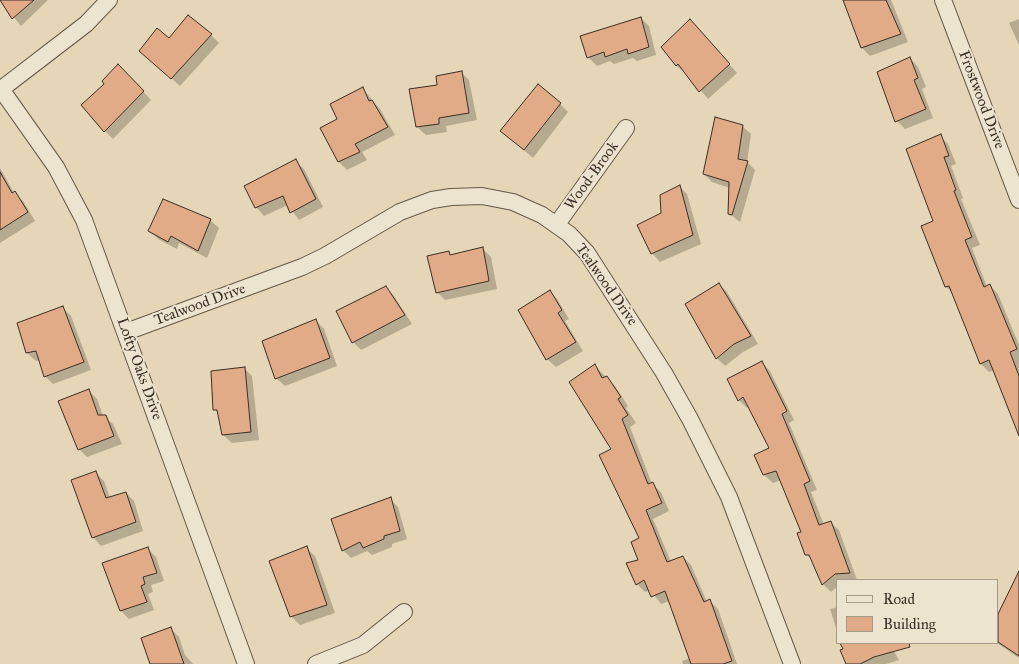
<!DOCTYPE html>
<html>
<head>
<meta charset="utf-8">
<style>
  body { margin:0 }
  #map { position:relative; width:1019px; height:664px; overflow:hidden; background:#e4d6b6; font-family:"IM FELL Great Primer",serif }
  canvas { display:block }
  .legend { position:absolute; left:836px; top:579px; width:162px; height:65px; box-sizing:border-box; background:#ede4d0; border:1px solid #a69b8b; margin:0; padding:6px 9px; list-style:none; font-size:15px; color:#3b2e24 }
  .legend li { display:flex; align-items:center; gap:10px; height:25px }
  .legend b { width:25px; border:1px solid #a69b8b }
</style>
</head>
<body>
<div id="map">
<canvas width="1019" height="664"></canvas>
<ul class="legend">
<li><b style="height:6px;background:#ede4d0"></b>Road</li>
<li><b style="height:14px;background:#e1ab87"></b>Building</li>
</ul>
</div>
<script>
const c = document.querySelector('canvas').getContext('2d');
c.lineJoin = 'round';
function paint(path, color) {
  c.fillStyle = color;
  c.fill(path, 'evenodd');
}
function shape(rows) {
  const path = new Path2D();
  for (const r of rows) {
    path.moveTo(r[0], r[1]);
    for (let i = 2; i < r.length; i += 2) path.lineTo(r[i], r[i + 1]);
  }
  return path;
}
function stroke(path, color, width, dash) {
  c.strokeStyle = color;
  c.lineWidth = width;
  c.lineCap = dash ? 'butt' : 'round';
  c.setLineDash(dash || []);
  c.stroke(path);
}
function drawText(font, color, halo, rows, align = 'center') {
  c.font = font + ' "IM FELL Great Primer",serif';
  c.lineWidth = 4;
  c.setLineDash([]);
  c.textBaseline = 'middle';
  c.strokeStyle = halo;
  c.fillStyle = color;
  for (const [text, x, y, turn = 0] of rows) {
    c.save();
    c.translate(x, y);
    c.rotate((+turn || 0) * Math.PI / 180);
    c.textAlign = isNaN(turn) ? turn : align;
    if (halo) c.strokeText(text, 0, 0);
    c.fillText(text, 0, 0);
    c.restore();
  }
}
const shadow = shape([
  [0,0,48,0,21,26],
  [844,0,891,0,908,42,870,56,862,48],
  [641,18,649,26,656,55,637,61,633,58,614,64,610,61,597,66,588,57],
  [1019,19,1019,45,1009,23],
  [698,29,737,73,708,99,686,73,676,66],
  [211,35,219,43,180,86,149,59,170,40],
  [910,58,918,67,926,87,922,89,933,118,905,129,897,121],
  [461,72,469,80,477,120,446,126,447,132,426,135,417,127,439,86],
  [127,74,151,100,113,139,105,131],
  [362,88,380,109,395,135,362,152,367,160,347,170,339,162,339,119],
  [560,104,568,112,533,158,502,131],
  [742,126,751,134,747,162,755,170,740,222,730,214,730,188,712,182,704,174],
  [940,136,948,144,956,164,951,166,963,198,961,199,980,245,972,248,987,287,990,286,998,294,1019,345,1019,435,994,370,989,372,981,364,954,294,946,287,922,227,934,222],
  [295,161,304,169,323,207,299,220,288,205,264,216,256,207,246,186],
  [0,168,14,193,23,201,35,221,0,243],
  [679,186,687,194,701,244,660,262,652,253,662,214],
  [210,220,219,228,207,258,179,243,177,249,158,239,150,231],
  [482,248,491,257,497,289,445,300,437,292,448,253,452,256],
  [719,284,727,292,758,344,743,352,725,366,717,358],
  [386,287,394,296,412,324,361,350,353,342],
  [549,291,557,299,569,319,565,321,583,351,556,367,547,359],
  [63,308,71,316,91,370,53,384,45,376,40,360,36,361,27,353],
  [316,321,324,329,337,366,285,386,276,378],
  [762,363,770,371,794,420,789,423,817,490,811,492,824,525,830,522,839,530,857,580,838,580,838,586,831,592,823,584,813,561,807,555,803,532,781,480,773,483,764,475,771,449,749,407,747,408,739,400],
  [595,366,615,386,628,406,626,408,636,423,630,427,652,484,661,492,669,511,653,519,671,562,683,557,691,565,707,602,710,601,718,609,737,664,683,664,682,661,691,658,670,601,661,604,650,590,645,592,637,584,641,539,613,450],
  [244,368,252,376,259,440,232,443,223,435,219,414,215,410],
  [89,391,97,399,103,416,113,424,122,444,87,457,79,449],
  [96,473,104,481,110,498,126,493,134,501,143,531,101,546,93,537],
  [390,499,398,507,407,539,392,544,392,547,372,555,367,551,351,558,343,550],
  [306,548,315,556,335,613,300,625,291,616],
  [148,549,156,557,164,581,151,585,153,592,148,594,154,610,129,619,121,611],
  [1018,577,1019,578,1019,658,997,643,998,617],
  [838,607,838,634,830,609],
  [171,629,179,637,185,655,193,664,152,664],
  [841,643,889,643,899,660,886,664,848,664]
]);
const building = shape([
  [0,0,34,0,12,19,0,0],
  [843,0,886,0,901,34,861,48,843,0],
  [188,15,212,34,171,79,139,51,157,28,169,38,188,15],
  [641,17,649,47,628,54,627,49,605,57,604,52,587,58,580,36,641,17],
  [690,19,730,64,699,92,678,64,676,66,661,47,690,19],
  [910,57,918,78,914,80,926,109,895,122,877,72,910,57],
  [118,64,144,91,104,132,81,105,104,84,102,81,118,64],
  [462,71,469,113,439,118,439,124,416,127,409,89,437,85,436,76,462,71],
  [538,84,561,103,524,150,500,131,538,84],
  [363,87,369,101,372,100,388,127,355,144,360,152,338,162,320,128,337,119,330,104,363,87],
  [715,117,743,125,738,159,748,161,732,215,728,214,729,182,703,174,715,117],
  [941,134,949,156,944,157,956,190,954,191,972,237,965,240,984,287,990,284,1017,349,1010,352,1019,376,1019,436,989,360,980,364,949,286,945,287,921,226,933,221,906,149,941,134],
  [296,159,316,199,290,213,283,196,255,208,244,186,296,159],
  [0,172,12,193,15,191,28,212,0,230,0,172],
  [680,185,693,235,651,254,637,225,661,213,660,195,680,185],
  [163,199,211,219,198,251,171,236,168,242,148,231,163,199],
  [483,247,489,281,436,293,427,256,449,251,450,255,483,247],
  [719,283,751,336,734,344,716,359,685,304,719,283],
  [386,286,405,315,352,343,336,311,386,286],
  [550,290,562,310,558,313,576,342,546,360,518,310,550,290],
  [63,306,84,362,44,377,36,351,26,353,17,323,63,306],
  [316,319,330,358,275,379,262,341,316,319],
  [762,361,787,411,782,414,810,481,804,484,819,525,831,521,850,573,835,574,822,585,809,555,805,555,797,533,801,532,776,471,763,475,754,455,769,448,743,397,738,401,727,379,762,361],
  [595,364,602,378,607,376,621,397,618,399,628,415,622,419,648,484,653,482,662,503,646,510,667,562,683,556,704,602,710,599,732,661,723,664,691,664,665,591,651,597,644,580,636,585,626,563,638,560,631,542,639,538,599,455,611,449,569,382,595,364],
  [245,367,251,432,222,435,217,410,213,410,211,371,245,367],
  [89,389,98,415,106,415,114,436,78,450,58,401,89,389],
  [96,471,106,498,126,492,136,522,92,538,71,480,96,471],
  [391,497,400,531,384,536,384,539,363,548,360,542,342,551,331,519,391,497],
  [307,546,327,605,290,617,269,561,307,546],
  [148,547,157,573,143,577,145,584,141,586,147,602,120,611,102,563,148,547],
  [1019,571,1019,656,998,642,998,614,1019,571],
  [171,627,184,664,150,664,141,638,171,627],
  [840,643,909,643,910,647,874,657,860,664,846,664,840,650,843,649,840,643]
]);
const street = shape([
  [943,0,1019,200],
  [1,89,56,167,84,220,246,664],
  [0,90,86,24,109,0],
  [557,224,626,128],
  [126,332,302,267,325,256,400,212,432,200,451,197,482,196,513,202,542,215,569,234,587,253,664,373,690,419,729,497,792,664],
  [316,664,363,645,404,612]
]);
const streetNames = [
  ["Frostwood Drive",981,100,69],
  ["Wood-Brook",592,176,-54],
  ["Tealwood Drive",606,285,55],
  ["Tealwood Drive",200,305,-20],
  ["Lofty Oaks Drive",139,369,70]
];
paint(shadow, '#0003');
paint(building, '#e1ab87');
stroke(building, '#3b2e24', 1);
stroke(street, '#655848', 18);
stroke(street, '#ede4d0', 16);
drawText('15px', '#3b2e24', '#ede4d0', streetNames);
</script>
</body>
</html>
